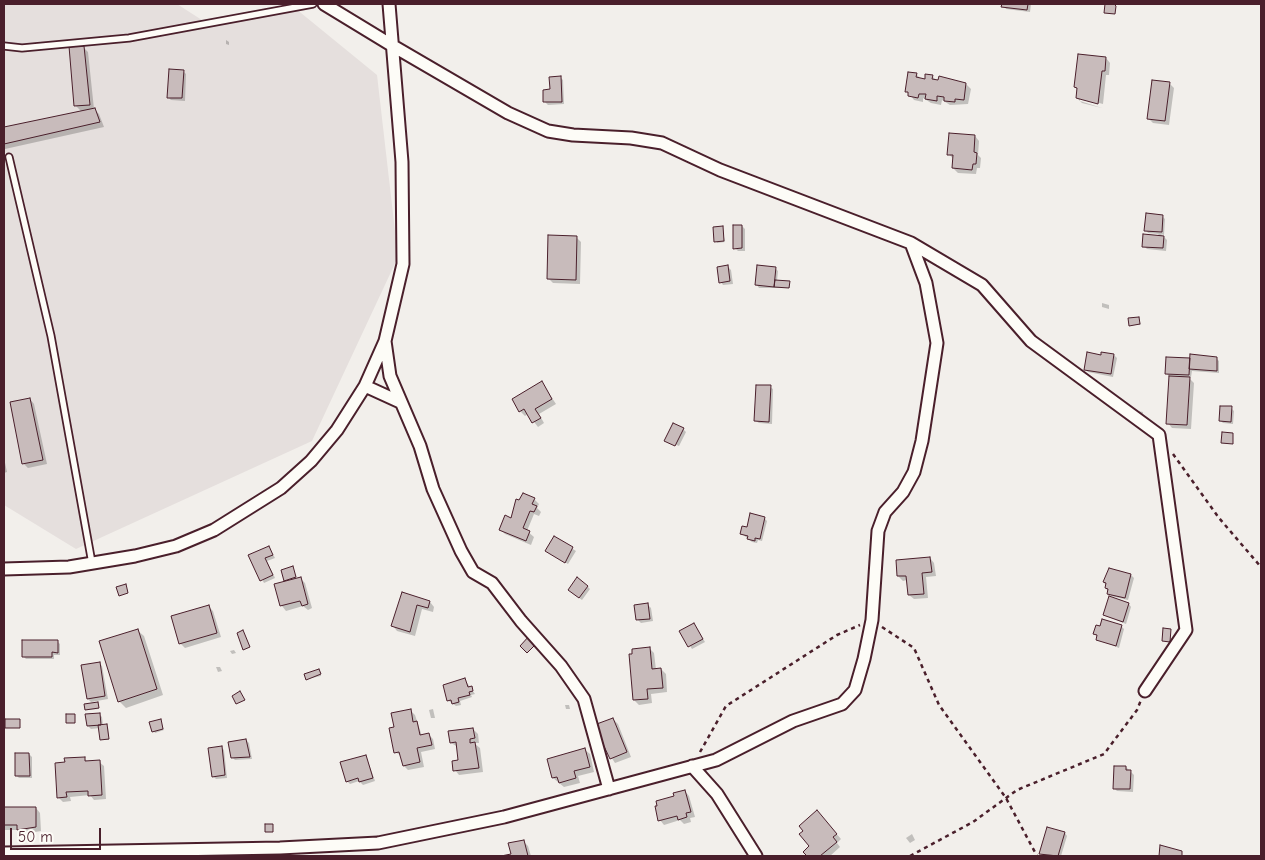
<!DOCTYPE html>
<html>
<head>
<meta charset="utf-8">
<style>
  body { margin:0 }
  #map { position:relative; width:1265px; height:860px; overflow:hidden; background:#f2efeb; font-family:"Comic Neue",sans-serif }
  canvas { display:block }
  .frame { position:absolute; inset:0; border:5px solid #4a1f2b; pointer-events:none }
  .scale { position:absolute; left:10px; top:828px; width:91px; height:22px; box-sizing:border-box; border:2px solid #4a1f2b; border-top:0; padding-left:6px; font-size:15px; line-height:18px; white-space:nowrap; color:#4a1f2b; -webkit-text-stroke:4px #fdfcf7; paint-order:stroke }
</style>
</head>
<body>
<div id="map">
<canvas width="1265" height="860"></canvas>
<div class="frame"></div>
<div class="scale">50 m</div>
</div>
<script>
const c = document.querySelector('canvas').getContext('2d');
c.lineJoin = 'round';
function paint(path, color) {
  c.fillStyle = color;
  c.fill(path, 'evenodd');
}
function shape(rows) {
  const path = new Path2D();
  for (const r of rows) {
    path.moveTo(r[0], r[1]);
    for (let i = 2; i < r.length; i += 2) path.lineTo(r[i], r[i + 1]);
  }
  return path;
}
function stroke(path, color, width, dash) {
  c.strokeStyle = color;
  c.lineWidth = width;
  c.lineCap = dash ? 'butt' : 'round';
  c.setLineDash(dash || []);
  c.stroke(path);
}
const built = shape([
  [4,4,177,4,205,22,290,4,377,75,398,257,312,441,76,549,4,505]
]);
const shadow = shape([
  [1003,4,1031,4,1030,12,1006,9],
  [226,40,229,42,229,45,226,44],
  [83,47,88,52,94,109,99,114,104,127,5,149,4,129,82,112,75,105],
  [1106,58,1110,63,1109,75,1106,75,1103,104,1080,98,1080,101,1102,108,1082,103,1077,98,1078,90,1075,87],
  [183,71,186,74,185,101,171,100,168,97],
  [916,74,921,79,926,80,932,76,937,81,940,77,966,84,971,89,968,104,950,105,942,100,941,105,931,103,923,98,923,102,914,100,907,91],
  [560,77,563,80,564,104,548,105,545,102],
  [1169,83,1174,88,1169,125,1153,123,1148,118],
  [975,136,979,141,978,155,981,158,980,168,977,168,976,174,958,173,953,168,954,160,949,154],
  [1162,216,1165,219,1164,235,1161,234,1167,240,1166,251,1147,249,1144,246,1159,234,1148,233,1146,230],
  [742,226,745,229,745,251,738,251,735,248],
  [722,227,725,242,717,243,714,228],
  [576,237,581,242,580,284,553,283,549,279],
  [728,267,731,270,733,284,723,285,721,282],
  [775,268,778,271,777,281,789,282,790,288,759,288,757,285],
  [1102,303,1109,305,1109,309,1102,307],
  [1139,318,1141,325,1130,325],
  [1102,353,1114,355,1117,358,1113,377,1088,372,1085,369,1102,356],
  [1216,358,1219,361,1219,373,1192,371,1191,377,1188,377,1194,383,1191,429,1172,428,1168,423,1169,376,1166,373,1191,359],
  [542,383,556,404,539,414,544,423,538,427,528,414,525,416,520,411,514,399],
  [770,387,773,389,772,424,759,423,756,421],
  [30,399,34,404,47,464,28,468,23,463],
  [1231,408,1234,411,1233,424,1223,423,1220,420],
  [1133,410,1143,412,1141,425,1132,423],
  [683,429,686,432,679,446,667,441],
  [4,458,7,472,4,473],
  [534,499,539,504,537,508,541,512,539,516,534,514,527,531,534,537,531,545,505,534,500,529],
  [764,518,767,521,762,541,758,540,757,543,752,542,742,534],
  [555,538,576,551,568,564,547,551],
  [269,547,275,558,267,561,275,578,264,583,250,556],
  [930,558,934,563,936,576,926,577,928,598,914,599,909,595,907,580,903,581,898,576],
  [293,568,297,579,300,578,305,583,312,608,308,610,303,606,286,611,282,606,276,585,287,582,285,580],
  [1131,575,1134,578,1128,600,1111,596,1108,593,1104,582],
  [587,586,590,589,582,600,572,593],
  [402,594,430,602,434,607,433,612,422,609,415,636,397,631,393,626],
  [1129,604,1131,607,1126,624,1104,615],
  [648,605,651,608,653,621,641,623,638,620],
  [208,606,213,611,221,637,185,648,180,643],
  [694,624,705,642,692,649,681,631],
  [1121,626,1124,629,1119,648,1097,639,1098,637,1095,633,1101,628],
  [137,630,144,636,163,695,126,708,119,701],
  [57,641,60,644,60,655,54,655,54,659,26,659,23,656],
  [650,649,654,653,656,670,661,669,666,674,667,692,651,694,652,703,639,705,634,700],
  [234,650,236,653,232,654,230,651],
  [99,663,102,666,108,699,91,702,88,699],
  [216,667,220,667,222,671,218,672],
  [320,671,321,676,307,679],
  [465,680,475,694,471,695,472,697,460,701,461,705,456,706,449,701],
  [98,704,99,709,86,710],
  [565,705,569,705,570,709,566,709],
  [433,709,435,718,431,718,429,710],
  [410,710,415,715,422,736,428,734,433,739,435,749,421,752,424,767,408,770,404,766,402,756,395,752],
  [99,714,102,717,103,726,108,727,109,740,101,740,100,728,91,729,88,726],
  [613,719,618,724,631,757,615,763,606,749,600,745,596,737],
  [161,721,164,730,155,733,151,723],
  [473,729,478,734,479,743,474,743,480,748,483,772,459,775,455,770,459,761,458,747,451,743],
  [246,740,249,743,252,759,235,760,232,757],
  [221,747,224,750,227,778,216,779,213,776],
  [585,750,590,754,594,772,578,776,580,783,564,787,553,778],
  [29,754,32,757,32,778,19,778,16,775],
  [366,756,375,781,363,785,359,781,350,784,347,781],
  [84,758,88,762,99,762,104,766,106,799,94,800,90,795,70,797,71,801,63,802,58,797],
  [1126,767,1134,775,1133,792,1117,791,1114,788],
  [685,791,689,796,695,817,690,818,691,822,684,824,680,820,664,825,660,820,676,797],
  [36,808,40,813,41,831,23,834,18,830,4,830,4,809],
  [821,816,841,839,837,843,840,847,830,856,808,856,805,852,811,846],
  [1065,833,1067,836,1061,856,1043,856,1040,853],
  [912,834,915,840,910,843,906,838],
  [523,841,528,846,531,856,507,856,512,855]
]);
const building = shape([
  [1002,4,1028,4,1027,10,1001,7,1002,4],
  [1105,4,1114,4,1116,6,1115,14,1104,13,1105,4],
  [69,46,84,46,90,105,74,106,69,46],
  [1078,54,1106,57,1105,71,1102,71,1098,104,1076,98,1077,88,1074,87,1078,54],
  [169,69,184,70,182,98,167,98,169,69],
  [908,72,917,73,916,77,925,79,925,74,933,75,932,79,938,80,939,76,966,83,964,100,955,99,955,102,944,101,944,97,937,96,937,101,925,99,926,94,919,94,918,98,908,96,908,92,905,92,908,72],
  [561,76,562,102,543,102,543,90,550,89,549,77,561,76],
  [1152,80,1170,82,1165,121,1147,119,1152,80],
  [95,108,100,122,4,144,4,127,95,108],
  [949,133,975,135,974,152,977,153,976,164,973,164,972,170,952,168,953,155,947,155,949,133],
  [1146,213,1163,215,1162,232,1144,231,1146,213],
  [733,225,742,225,742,248,733,249,733,225],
  [723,226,724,241,714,242,713,227,723,226],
  [1143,234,1164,236,1163,248,1142,247,1143,234],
  [548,235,577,236,576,280,547,279,548,235],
  [728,265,730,281,719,283,717,267,728,265],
  [757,265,776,267,774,287,755,285,757,265],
  [775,280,790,281,789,288,774,287,775,280],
  [1139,317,1140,324,1129,326,1128,318,1139,317],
  [1087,352,1101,355,1101,352,1114,354,1111,374,1084,370,1087,352],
  [1190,354,1217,357,1217,371,1189,369,1190,354],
  [1166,357,1190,358,1189,375,1165,374,1166,357],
  [1169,376,1190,377,1187,425,1166,424,1169,376],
  [542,381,552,399,535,409,541,418,532,423,524,409,519,412,512,399,542,381],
  [756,385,771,385,769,422,754,421,756,385],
  [30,398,43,460,22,464,10,402,30,398],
  [1220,406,1232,406,1231,422,1219,421,1220,406],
  [673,423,684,428,675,446,664,441,673,423],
  [1222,432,1233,433,1233,444,1221,443,1222,432],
  [523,493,535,498,532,504,537,506,534,512,530,511,523,528,530,531,526,541,499,530,505,515,511,518,516,499,519,500,523,493],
  [750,513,765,517,760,539,755,538,755,541,747,539,748,536,740,534,742,526,747,527,750,513],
  [554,536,573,547,565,563,545,551,554,536],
  [269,546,273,555,265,558,273,575,260,581,248,555,269,546],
  [930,557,932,572,922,573,924,594,908,595,906,576,897,576,896,560,930,557],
  [293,566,296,577,284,581,281,570,293,566],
  [1109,568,1131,574,1125,598,1107,594,1108,589,1105,588,1106,583,1103,582,1109,568],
  [301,577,308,604,302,606,300,601,280,606,274,584,301,577],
  [577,577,588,586,579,598,568,590,577,577],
  [126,584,128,593,119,596,116,587,126,584],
  [402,592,430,601,428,608,417,605,410,632,391,626,402,592],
  [1109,596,1129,603,1123,622,1103,615,1109,596],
  [648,603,650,619,636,620,634,605,648,603],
  [209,605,217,633,179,644,171,616,209,605],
  [1102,619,1122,625,1116,646,1096,640,1097,635,1093,634,1096,625,1100,626,1102,619],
  [694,623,703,639,688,647,679,631,694,623],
  [1163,628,1171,629,1170,642,1162,641,1163,628],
  [138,629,157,689,118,702,99,641,138,629],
  [243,630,250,647,243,650,237,633,243,630],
  [530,635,536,644,527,653,520,646,530,635],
  [22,640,58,640,58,653,52,652,52,657,22,657,22,640],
  [650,647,652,669,661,668,663,688,647,689,648,699,633,700,629,654,632,654,632,649,650,647],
  [100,662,105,696,87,699,81,665,100,662],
  [319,669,321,674,306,680,304,674,319,669],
  [465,678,468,687,472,686,473,691,469,692,470,695,458,698,459,702,452,704,451,700,447,701,443,685,465,678],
  [240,691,245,700,236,704,232,696,240,691],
  [98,702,99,708,85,710,84,704,98,702],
  [411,709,413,722,417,721,420,735,429,733,432,745,417,748,420,762,403,766,399,752,394,753,389,728,394,727,391,713,411,709],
  [100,713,101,725,87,726,85,714,100,713],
  [66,714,75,714,75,723,66,723,66,714],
  [613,718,627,752,610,759,594,725,613,718],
  [5,719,20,719,20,728,5,728,5,719],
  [161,719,163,729,152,732,149,722,161,719],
  [107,724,109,739,100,740,98,725,107,724],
  [473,728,475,738,470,739,470,743,475,742,479,768,453,771,452,761,458,760,456,742,450,743,448,731,473,728],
  [246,739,250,757,231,758,228,742,246,739],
  [222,746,225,775,212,777,208,748,222,746],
  [585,748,590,767,574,771,576,778,559,783,557,777,552,778,547,759,585,748],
  [15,753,29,753,30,776,15,776,15,753],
  [366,755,373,778,359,782,358,778,346,782,340,762,366,755],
  [85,757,85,761,100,760,102,795,88,796,88,791,66,792,67,797,57,798,55,763,65,762,64,758,85,757],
  [1114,766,1126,766,1126,770,1131,770,1130,789,1113,789,1114,766],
  [685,790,691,812,686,813,687,817,678,820,677,816,658,821,655,806,657,806,656,801,674,796,673,793,685,790],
  [4,807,36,807,36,827,17,830,17,825,4,825,4,807],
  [817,810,837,834,833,837,837,842,820,856,807,856,803,852,809,846,799,834,803,831,799,826,817,810],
  [265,824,273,824,273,832,265,832,265,824],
  [1047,827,1065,832,1058,856,1039,854,1047,827],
  [524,840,528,856,501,856,511,854,508,843,524,840],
  [1160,845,1182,851,1182,856,1159,856,1160,845]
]);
const path = shape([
  [1173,454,1219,518,1261,567],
  [882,627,914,648,939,705,1006,798,1037,856],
  [700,752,726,706,837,635,860,625],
  [910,856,973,822,1017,790,1104,754,1137,710,1141,700]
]);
const lane = shape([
  [4,46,22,48,129,38,313,4],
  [9,157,51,336,92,563]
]);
const street = shape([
  [324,4,393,46,508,113,548,131,573,135,631,138,662,143,720,170,911,243,982,285,1031,341,1159,435,1186,630,1145,691],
  [385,341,390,376,420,446,433,489,461,551,473,572,492,583,521,621,561,666,584,699,609,789],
  [365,386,400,402],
  [4,569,69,567,135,556,176,546,214,530,281,488,311,461,337,430,365,386,385,341,403,264,402,162,389,4],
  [692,766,717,794,756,856],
  [4,853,280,848,378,843,504,817,716,760,793,721,842,704,855,690,864,659,872,620,878,531,885,512,903,492,914,472,922,441,937,343,926,283,911,243]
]);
paint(built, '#e5dfdd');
paint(shadow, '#0003');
paint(building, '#c8bbbb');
stroke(building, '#4a1f2b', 1);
stroke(lane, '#4a1f2b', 9);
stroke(street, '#4a1f2b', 15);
stroke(path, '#4a1f2b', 2.5, [4, 4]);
stroke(lane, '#fdfcf7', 5.5);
stroke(street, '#fdfcf7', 11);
</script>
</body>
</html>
